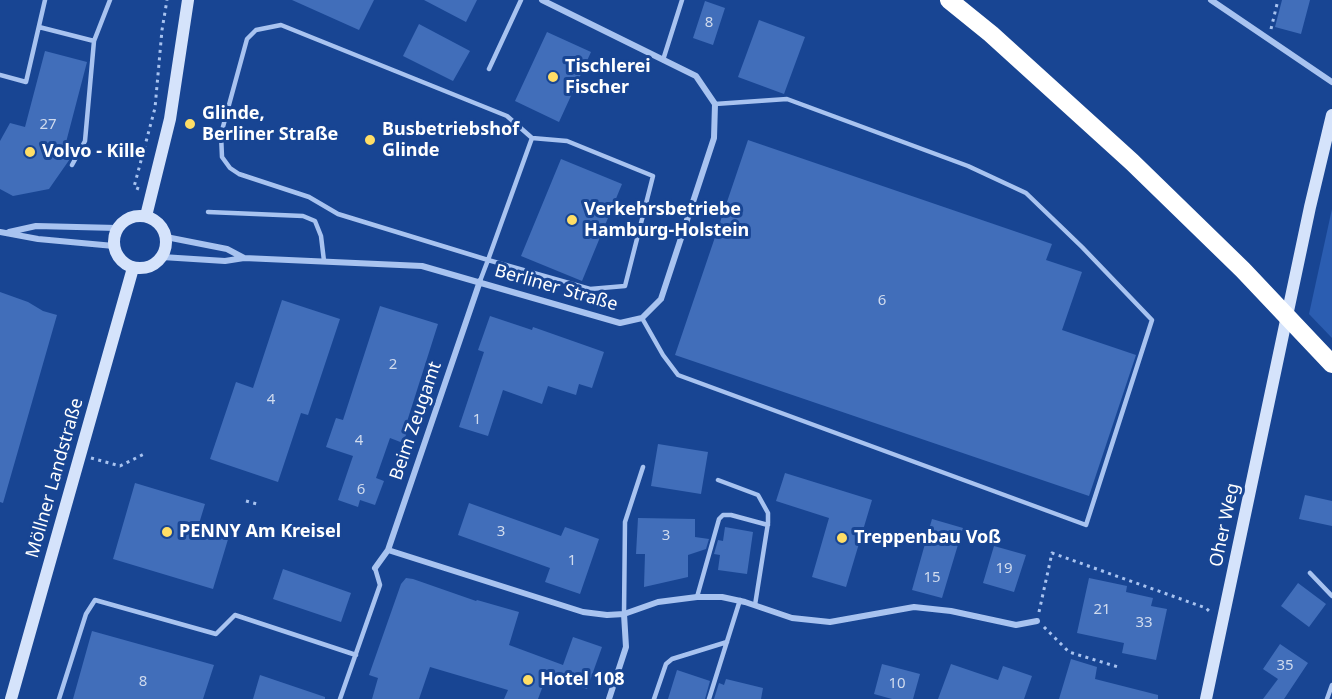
<!DOCTYPE html>
<html>
<head>
<meta charset="utf-8">
<style>
  body { margin:0 }
  canvas { display:block; background:#184593 }
</style>
</head>
<body>
<canvas width="1332" height="699"></canvas>
<script>
const c = document.querySelector('canvas').getContext('2d');
c.lineJoin = 'round';
function paint(path, color) {
  c.fillStyle = color;
  c.fill(path, 'evenodd');
}
function shape(rows) {
  const path = new Path2D();
  for (const r of rows) {
    if (r.length === 3) {
      path.moveTo(r[0] + r[2], r[1]);
      path.arc(r[0], r[1], r[2], 0, 2 * Math.PI);
      continue;
    }
    path.moveTo(r[0], r[1]);
    for (let i = 2; i < r.length; i += 2) path.lineTo(r[i], r[i + 1]);
  }
  return path;
}
function stroke(path, color, width, dash) {
  c.strokeStyle = color;
  c.lineWidth = width;
  c.lineCap = dash ? 'butt' : 'round';
  c.setLineDash(dash || []);
  c.stroke(path);
}
function drawText(font, color, halo, rows, align = 'center') {
  c.font = font + ' "Noto Sans",sans-serif';
  c.lineWidth = 6;
  c.setLineDash([]);
  c.textBaseline = 'middle';
  c.strokeStyle = halo;
  c.fillStyle = color;
  for (const [text, x, y, turn = 0] of rows) {
    c.save();
    c.translate(x, y);
    c.rotate((+turn || 0) * Math.PI / 180);
    c.textAlign = isNaN(turn) ? turn : align;
    if (halo) c.strokeText(text, 0, 0);
    c.fillText(text, 0, 0);
    c.restore();
  }
}
const green = shape([
  [1332,209,1332,338,1309,314]
]);
const building = shape([
  [292,0,374,0,359,30],
  [424,0,477,0,466,22],
  [1282,0,1310,0,1301,34,1275,27],
  [705,1,725,8,713,45,693,38],
  [759,20,805,37,784,94,738,77],
  [419,24,470,51,453,81,403,56],
  [547,32,591,52,559,122,515,101],
  [45,51,87,62,64,150,72,156,49,189,13,196,0,189,0,141,10,123,25,127],
  [748,140,1052,244,1046,260,1082,272,1062,330,1136,355,1089,496,675,355],
  [561,159,622,184,582,281,521,256],
  [0,292,28,302,43,311,57,315,3,503,0,502],
  [282,300,340,319,308,415,301,413,278,482,210,459,236,382,253,388],
  [380,306,438,324,404,431,407,432,403,443,390,438,376,478,384,481,375,505,360,500,358,507,338,500,353,456,326,447,336,418,343,420],
  [490,316,532,330,533,327,604,352,592,388,579,384,576,395,548,386,542,404,503,390,488,436,459,427,484,352,478,350],
  [658,444,708,452,701,494,651,486],
  [785,473,872,500,846,587,812,577,829,518,776,501],
  [135,483,205,504,198,527,229,536,213,589,113,559],
  [1305,495,1332,501,1332,526,1299,519],
  [469,503,561,536,565,527,599,539,580,594,545,582,550,568,458,535],
  [638,518,695,519,695,537,709,539,706,549,688,555,688,577,644,587,645,554,636,554],
  [932,519,963,528,942,598,912,590],
  [725,527,753,532,747,574,718,570,720,555,714,554,718,540,723,541],
  [994,546,1026,555,1014,592,983,583],
  [283,569,351,593,341,622,273,599],
  [406,578,413,579,476,601,477,600,519,612,509,645,563,665,573,637,602,647,587,689,547,675,538,699,504,699,508,690,430,667,419,699,372,699,378,678,369,675,401,584],
  [1089,578,1127,586,1126,592,1153,598,1151,606,1167,609,1156,660,1122,653,1124,643,1077,633],
  [1298,583,1326,604,1309,627,1281,606],
  [92,631,214,665,203,699,73,699],
  [1280,644,1308,663,1284,699,1263,699,1278,679,1263,669],
  [1071,659,1097,667,1095,679,1158,695,1158,699,1059,699],
  [882,664,920,674,913,699,892,699,874,694],
  [951,664,998,680,1003,666,1032,676,1024,699,938,699],
  [677,670,710,681,705,699,668,699],
  [260,675,325,697,325,699,253,699],
  [726,679,763,688,761,699,714,699,719,683,724,685]
]);
const path = shape([
  [1271,29,1278,0],
  [139,189,134,187,155,108,162,30,167,0],
  [91,458,120,466,146,453],
  [246,501,257,504],
  [1039,612,1052,553,1206,608,1211,613],
  [1044,627,1069,652,1118,667]
]);
const lane = shape([
  [39,27,94,41,85,141,72,165],
  [94,41,110,0],
  [663,60,682,0],
  [489,69,521,0],
  [0,75,26,82,45,0],
  [208,212,303,216,315,221,321,236,324,261],
  [480,281,488,260,532,138,567,141,653,176,625,286,590,289,488,260,338,214,309,197,239,174,230,168,222,157,221,134,247,39,256,30,281,25,507,116,532,138],
  [642,318,663,355,678,375,1086,525,1152,320,1082,247,1026,193,968,166,787,99,715,104],
  [718,480,758,495,768,513,768,523,755,605],
  [1310,573,1332,596],
  [697,597,719,519,723,515,731,515,768,525],
  [624,614,625,522,643,467],
  [59,699,86,614,95,600,216,634,235,615,356,655],
  [340,699,380,585,375,568],
  [654,699,666,664,672,659,727,642],
  [709,699,740,600],
  [1327,699,1332,685]
]);
const street = shape([
  [1211,0,1332,82],
  [0,232,38,239,114,246],
  [9,232,36,226,117,228],
  [166,237,227,249,244,258],
  [162,257,225,261,244,258,422,266,620,323,642,318,661,299,714,138,715,104,696,76,542,0],
  [388,550,583,612,607,615,624,614,658,602,697,597,722,597,745,602,792,618,830,622,914,607,951,611,1016,625,1037,621],
  [375,568,388,550,480,281],
  [609,699,626,647,624,614]
]);
const secondary = shape([
  [140,242,26],
  [146,216,170,119,188,0],
  [11,699,133,268],
  [1206,699,1310,207,1332,115]
]);
const highway = shape([
  [949,0,991,34,1132,162,1243,270,1332,364]
]);
const markers = [
  [553,77,6,"#ffde66"],
  [190,124,6,"#ffde66"],
  [370,140,6,"#ffde66"],
  [30,152,6,"#ffde66"],
  [572,220,6,"#ffde66"],
  [167,532,6,"#ffde66"],
  [842,538,6,"#ffde66"],
  [528,680,6,"#ffde66"]
];
const numberNames = [
  ["8",709,23],
  ["27",48,125],
  ["6",882,301],
  ["2",393,365],
  ["4",271,400],
  ["1",477,420],
  ["4",359,441],
  ["6",361,490],
  ["3",501,532],
  ["3",666,536],
  ["1",572,561],
  ["19",1004,569],
  ["15",932,578],
  ["21",1102,610],
  ["33",1144,623],
  ["35",1285,666],
  ["8",143,682],
  ["10",897,684]
];
const poiNames = [
  ["Tischlerei",565,67],
  ["Fischer",565,88],
  ["Glinde,",202,114],
  ["Berliner Straße",202,135],
  ["Busbetriebshof",382,130],
  ["Glinde",382,151],
  ["Volvo - Kille",42,152],
  ["Verkehrsbetriebe",584,210],
  ["Hamburg-Holstein",584,231],
  ["PENNY Am Kreisel",179,532],
  ["Treppenbau Voß",854,538],
  ["Hotel 108",540,680]
];
const streetNames = [
  ["Berliner Straße",556,288,16],
  ["Beim Zeugamt",416,421,-71],
  ["Möllner Landstraße",55,478,-74],
  ["Oher Weg",1225,525,-78]
];
paint(green, '#2b5db1');
paint(building, '#416eba');
stroke(path, '#a8c3f0', 3, [3, 4.5]);
stroke(lane, '#a8c3f0', 4.5);
stroke(street, '#a8c3f0', 6);
stroke(secondary, '#d5e3fb', 12);
stroke(highway, '#fff', 18);
for (const [x, y, r, color] of markers) {
  const dot = new Path2D();
  dot.arc(x, y, r, 0, 2 * Math.PI);
  c.fillStyle = color;
  c.fill(dot);
  stroke(dot, '#184593', 2);
}
drawText('15px', '#d0dbee', null, numberNames);
drawText('bold 18px', '#fff', '#184593', poiNames, 'left');
drawText('18px', '#fff', '#184593', streetNames);
</script>
</body>
</html>
